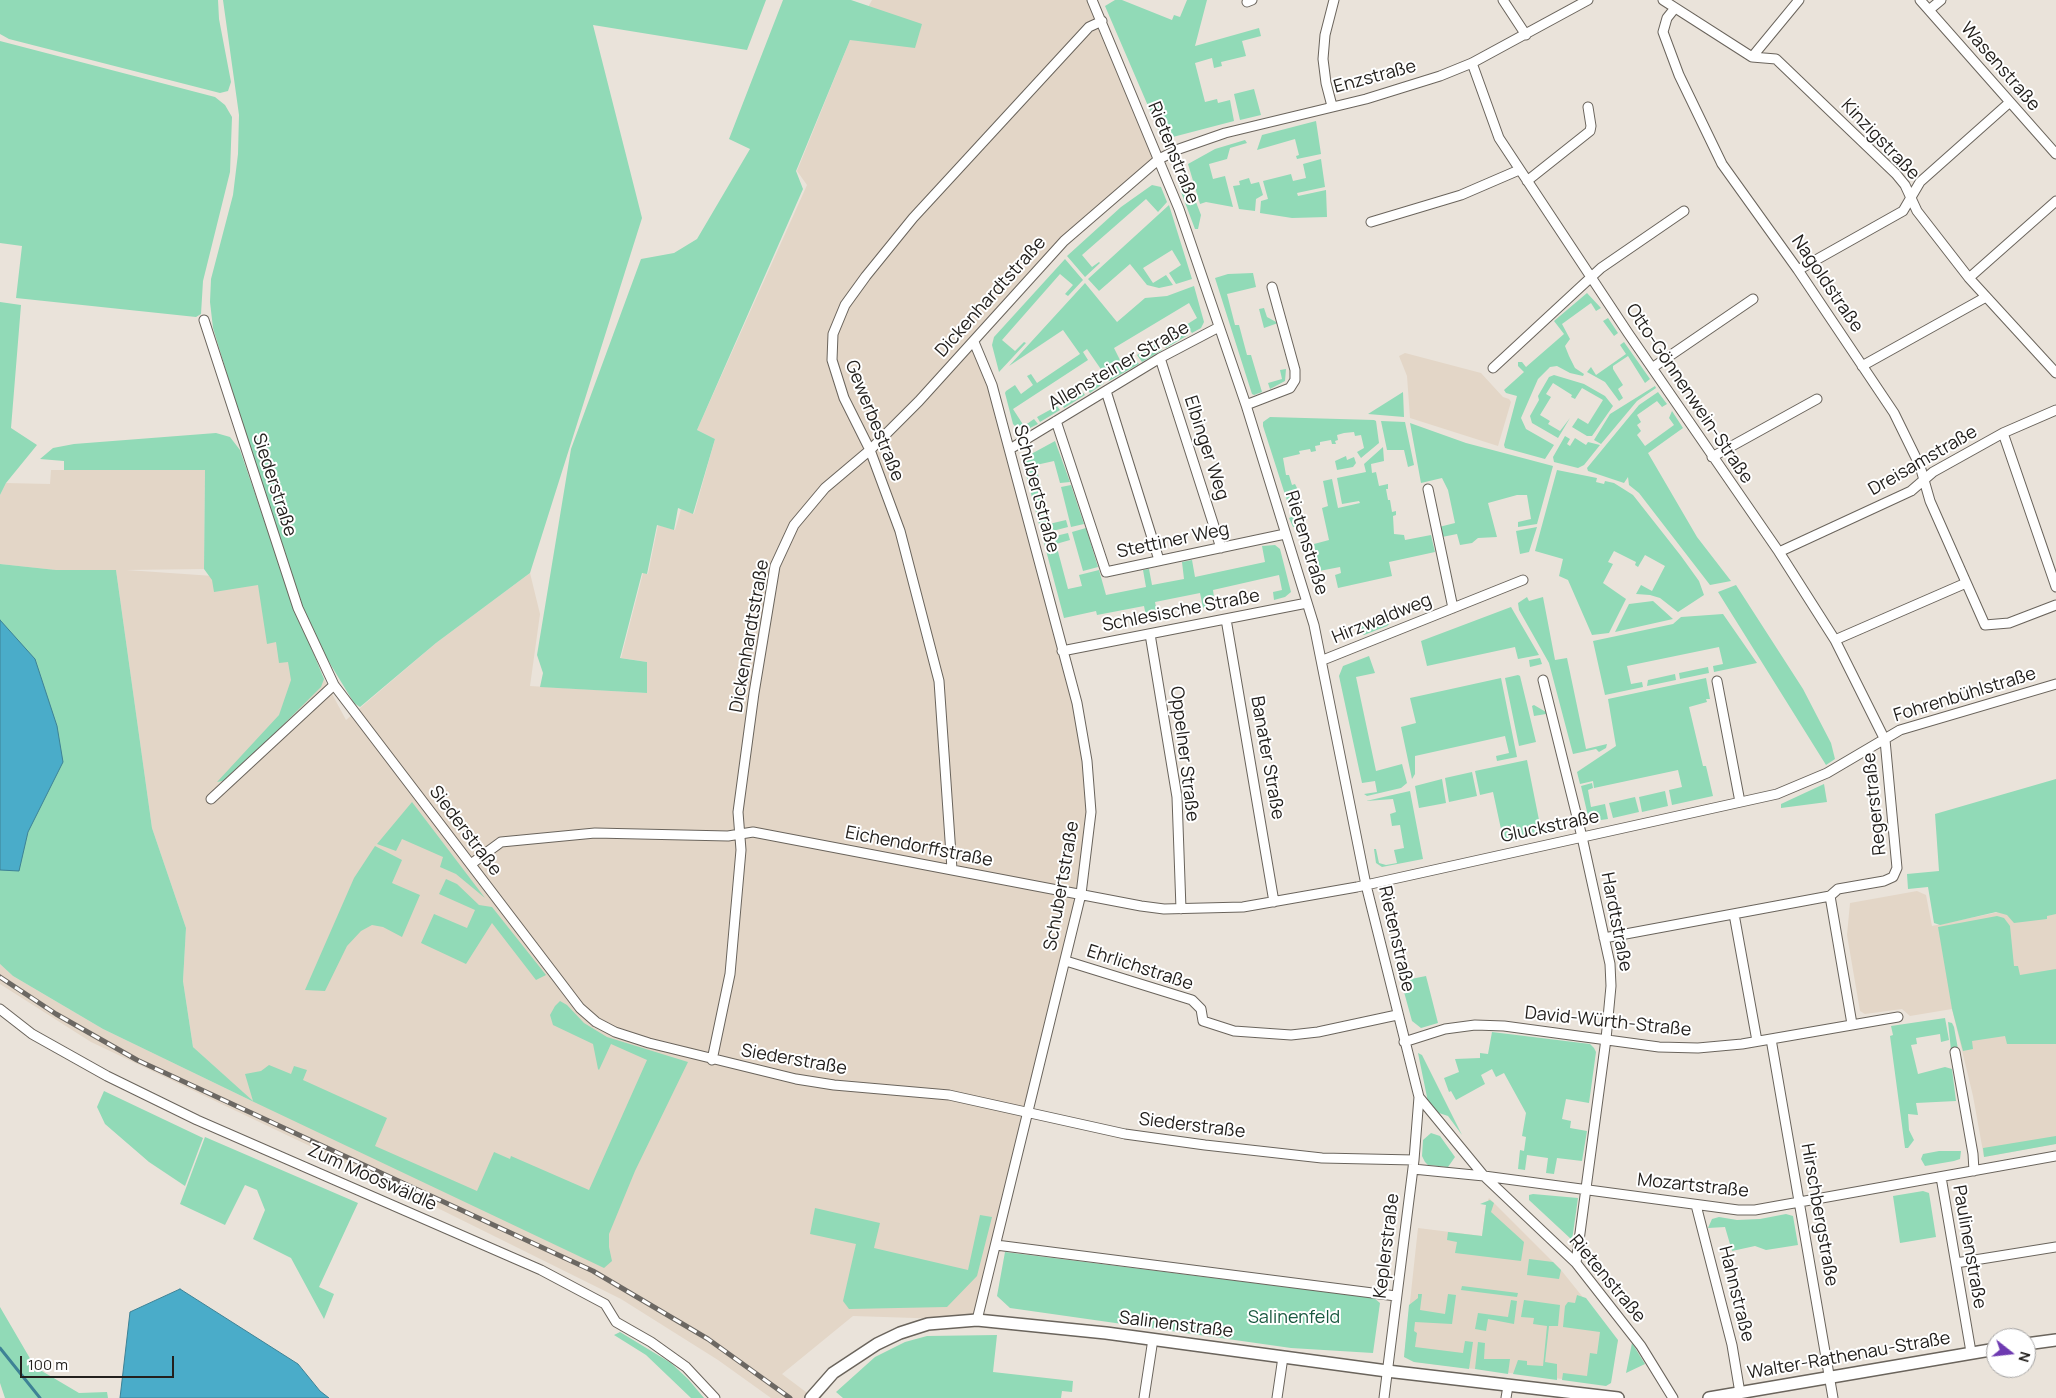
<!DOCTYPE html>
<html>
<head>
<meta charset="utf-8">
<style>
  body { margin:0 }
  #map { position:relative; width:2056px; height:1398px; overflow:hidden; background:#eae3da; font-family:Manrope,sans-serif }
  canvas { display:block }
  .north { position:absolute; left:1986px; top:1328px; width:50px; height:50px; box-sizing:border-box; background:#fff; border:1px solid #a7a6a5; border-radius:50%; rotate:106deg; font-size:14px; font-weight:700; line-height:20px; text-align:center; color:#23201d }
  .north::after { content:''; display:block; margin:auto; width:18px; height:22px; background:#6e3ab1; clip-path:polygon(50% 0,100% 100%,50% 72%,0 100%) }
  .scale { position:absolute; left:20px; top:1356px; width:154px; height:22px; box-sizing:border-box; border:2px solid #23201d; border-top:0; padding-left:6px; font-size:15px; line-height:18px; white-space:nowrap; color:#23201d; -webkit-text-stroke:4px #fff; paint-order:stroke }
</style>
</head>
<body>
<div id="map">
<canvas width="2056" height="1398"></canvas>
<div class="north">N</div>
<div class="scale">100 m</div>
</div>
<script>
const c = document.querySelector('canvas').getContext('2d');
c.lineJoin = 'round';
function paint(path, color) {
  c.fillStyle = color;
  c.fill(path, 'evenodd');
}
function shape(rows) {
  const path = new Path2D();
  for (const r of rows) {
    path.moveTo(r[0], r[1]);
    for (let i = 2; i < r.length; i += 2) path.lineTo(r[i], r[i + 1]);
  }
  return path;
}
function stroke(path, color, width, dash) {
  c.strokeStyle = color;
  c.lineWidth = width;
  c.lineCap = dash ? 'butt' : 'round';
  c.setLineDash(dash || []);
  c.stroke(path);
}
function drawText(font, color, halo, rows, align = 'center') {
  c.font = font + ' Manrope,sans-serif';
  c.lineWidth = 4;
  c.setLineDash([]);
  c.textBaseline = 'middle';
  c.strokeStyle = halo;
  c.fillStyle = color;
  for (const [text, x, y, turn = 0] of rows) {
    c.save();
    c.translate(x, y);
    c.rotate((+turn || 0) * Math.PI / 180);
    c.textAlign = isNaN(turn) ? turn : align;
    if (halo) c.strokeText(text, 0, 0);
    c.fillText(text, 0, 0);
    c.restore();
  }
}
const built = shape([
  [872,0,1091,0,1159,159,1064,241,974,342,984,364,1071,680,1091,812,1081,894,977,1320,853,1316,782,1374,814,1398,771,1398,718,1360,621,1299,375,1177,91,1042,0,984,0,964,13,976,103,1029,252,1101,193,1047,183,981,186,928,152,828,116,570,55,570,0,564,0,495,6,483,50,484,51,470,205,470,204,569,126,570,271,580,346,720,436,643,530,573,540,614,530,686,647,693,647,662,621,658,643,573,648,574,658,525,675,530,681,509,694,514,715,439,697,430,807,185,797,171,850,40],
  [1405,353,1481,373,1503,397,1509,399,1511,402,1498,446,1410,418,1407,376,1399,356],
  [1917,891,1926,895,1932,926,2056,900,2056,1144,1984,1157,1973,1096,1952,1009,1910,1016,1902,1009,1865,1014,1860,1011,1847,935,1850,903],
  [1489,1198,1561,1270,1618,1341,1606,1384,1414,1362,1404,1357,1418,1228,1482,1236,1486,1205]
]);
const green = shape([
  [0,0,218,0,219,19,231,82,228,91,220,93,9,39,0,34],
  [223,0,766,0,747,50,593,25,642,218,530,573,436,643,360,707,354,703,315,639,280,548,213,328,210,302,211,279,233,195,238,154,239,115],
  [783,0,851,0,922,24,915,48,850,40,796,171,803,189,697,430,715,439,693,514,678,508,674,530,657,525,647,574,642,573,620,658,647,662,647,693,540,687,543,673,537,655,571,449,641,259,674,253,697,239,750,149,729,139],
  [1115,0,1122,0,1172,20,1174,15,1180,17,1187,0,1207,0,1195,46,1259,28,1261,36,1242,41,1246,56,1221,62,1222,66,1214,68,1212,58,1195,63,1205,102,1217,99,1218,103,1230,100,1234,121,1169,138,1161,136,1105,6],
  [0,41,215,97,225,105,232,117,230,172,203,281,201,314,196,317,16,298,22,246,0,243],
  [1254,89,1261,115,1240,120,1234,94],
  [1316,121,1321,154,1297,159,1296,156,1299,155,1295,139,1257,150,1262,135],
  [1245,140,1247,143,1230,148,1227,159,1209,164,1213,179,1225,176,1233,207,1206,202,1200,204,1188,164,1215,149],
  [1321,159,1325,187,1297,193,1298,196,1326,190,1327,217,1292,218,1260,213,1261,201,1268,199,1263,181,1291,174,1293,181,1306,178,1303,164],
  [1249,178,1251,184,1259,182,1263,195,1256,199,1255,211,1239,209,1233,186,1240,185,1239,181],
  [1178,184,1189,184,1201,215,1198,229,1195,229],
  [1152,185,1161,187,1167,202,1158,212,1146,199,1082,255,1092,267,1099,262,1100,263,1085,277,1067,256,1121,207],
  [1169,205,1192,279,1176,284,1169,273,1181,265,1172,250,1143,268,1153,283,1166,275,1173,285,1159,288,1147,285,1130,264,1099,291,1088,279],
  [1065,259,1083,280,1068,296,1065,294,1073,285,1060,274,1002,340,1015,351,1024,342,1026,343,999,372,992,345,994,337],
  [1253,273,1256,287,1227,294,1235,325,1239,325,1247,355,1251,355,1262,392,1254,395,1252,394,1215,278,1228,274],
  [1085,283,1117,322,1145,298,1167,296,1194,286,1204,322,1201,328,1192,333,1186,325,1197,318,1189,303,1114,348,1122,364,1134,357,1139,364,1109,381,1087,349,1083,352,1088,360,1013,409,1024,426,1034,419,1038,424,1026,430,1018,429,1013,424,1005,393,1006,391,1015,385,1021,394,1033,385,1027,376,1031,374,1037,383,1080,354,1063,330,1009,366],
  [1587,293,1601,308,1596,311,1591,303,1562,324,1570,339,1565,346,1569,356,1575,368,1584,374,1583,376,1570,373,1557,366,1550,367,1538,379,1521,418,1526,429,1554,445,1545,459,1505,448,1504,445,1517,396,1506,393,1504,390,1524,372,1518,366,1518,362,1522,362,1526,367,1564,334,1554,321],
  [0,302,21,305,11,428,37,445,6,483,0,495],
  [1264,308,1267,317,1278,323,1264,328,1259,309],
  [1608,318,1618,333,1614,336,1603,321],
  [1183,326,1188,335,1166,348,1161,341],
  [1624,342,1650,379,1645,383,1628,356,1613,366,1613,369,1623,385,1618,389,1623,398,1619,401,1605,382,1587,372,1591,367,1596,375,1626,354,1620,345],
  [1158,343,1162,350,1142,362,1137,355],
  [1286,369,1285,381,1270,389,1268,383,1282,379,1280,370],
  [1554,375,1584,384,1605,396,1613,406,1592,436,1587,436,1572,427,1578,418,1588,424,1603,400,1582,388,1575,399,1571,397,1572,395,1553,383,1546,394,1551,397,1540,415,1550,421,1548,424,1560,431,1570,418,1558,438,1532,423,1530,416,1539,400,1538,396,1549,377],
  [1099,376,1104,383,1090,393,1085,386],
  [1655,386,1656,388,1637,401,1601,444,1594,440,1610,414],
  [1080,389,1085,395,1064,408,1061,403],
  [1403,392,1404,417,1368,414],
  [1658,392,1667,404,1662,407,1657,401,1637,415,1641,422,1637,425,1641,431,1637,435,1645,446,1674,425,1669,418,1672,411,1683,428,1648,453,1697,537,1731,581,1710,585,1639,493,1629,485,1628,477,1624,483,1588,471,1587,468,1639,405],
  [1057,406,1060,410,1040,422,1037,417],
  [1270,417,1374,420,1376,421,1379,443,1361,458,1357,452,1364,448,1361,435,1355,436,1354,432,1344,433,1337,435,1338,440,1335,441,1336,444,1332,444,1331,440,1320,442,1320,445,1315,446,1316,451,1311,452,1310,449,1299,451,1300,454,1283,458,1286,475,1289,475,1292,485,1295,484,1297,488,1298,493,1295,494,1298,505,1300,507,1293,509,1289,507,1263,426,1263,422],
  [1381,421,1405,422,1414,465,1408,467,1404,450,1387,450],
  [1410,423,1466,443,1553,466,1537,524,1518,527,1518,522,1531,519,1527,495,1517,495,1488,503,1497,537,1478,538,1472,543,1460,545,1457,534,1442,537,1439,527,1455,523,1448,490,1442,478,1421,483],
  [216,433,230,437,240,450,290,596,324,679,321,687,228,780,217,782,279,715,291,680,288,662,279,663,276,642,267,644,258,585,214,592,212,580,204,569,205,470,64,470,64,461,40,459,53,448,74,444],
  [1565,436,1570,439,1567,444,1570,446,1575,438,1586,445,1588,442,1600,445,1584,465,1578,468,1554,462,1553,457],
  [1055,441,1070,482,1060,483,1054,461,1036,465,1049,524,1066,520,1068,527,1045,533,1040,528,1022,459],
  [1383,447,1384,461,1371,464,1372,473,1376,472,1379,486,1388,484,1388,489,1386,489,1388,500,1390,500,1392,512,1396,511,1396,515,1393,516,1394,534,1404,535,1405,540,1431,535,1435,552,1389,562,1392,576,1338,588,1335,575,1341,573,1340,567,1319,571,1314,544,1329,540,1322,508,1328,506,1323,481,1332,479,1338,508,1360,503,1359,501,1342,504,1337,478,1366,472,1364,464],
  [1346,456,1347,460,1354,457,1356,463,1353,467,1337,470,1335,461],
  [1557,470,1597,478,1596,482,1604,484,1605,481,1614,483,1633,495,1681,556,1699,581,1704,595,1678,612,1660,598,1650,595,1636,594,1641,585,1652,591,1665,566,1645,555,1638,567,1635,565,1636,562,1614,551,1608,562,1613,564,1603,583,1626,599,1609,633,1592,635,1568,580,1559,576,1563,559,1535,551],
  [1071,485,1084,524,1071,527,1061,487],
  [1297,515,1304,525,1293,527,1289,518],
  [1537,527,1529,552,1520,554,1516,531],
  [1086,528,1098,567,1083,571,1072,532],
  [1068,533,1070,540,1056,544,1068,589,1082,586,1079,575,1099,570,1106,595,1146,587,1143,570,1149,569,1152,585,1184,579,1182,562,1192,560,1195,577,1265,562,1262,546,1275,545,1280,549,1291,592,1285,597,1274,600,1273,592,1282,590,1279,575,1213,590,1215,605,1203,608,1200,593,1155,602,1158,617,1147,621,1144,606,1097,615,1096,611,1064,618,1043,539],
  [0,564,56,570,116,570,152,828,186,928,183,981,193,1047,253,1101,245,1074,261,1071,269,1065,291,1074,294,1066,307,1070,303,1080,387,1118,375,1146,477,1191,494,1152,510,1159,511,1156,589,1190,647,1060,611,1044,599,1070,598,1069,593,1044,553,1025,550,1015,555,1006,560,1001,567,1005,584,1023,607,1037,688,1062,635,1171,609,1234,609,1247,612,1261,604,1268,254,1102,103,1029,13,976,0,964],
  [1736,585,1803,689,1831,743,1835,759,1826,765,1718,592],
  [1527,597,1529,601,1543,597,1555,660,1567,658,1586,749,1607,744,1606,748,1599,752,1596,749,1573,754,1549,663,1519,610,1518,603],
  [1653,601,1673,619,1615,632,1629,604],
  [1511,607,1539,655,1518,659,1515,647,1427,666,1421,641],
  [1723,614,1757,663,1714,672,1713,666,1723,664,1719,647,1627,666,1631,684,1642,682,1643,687,1605,695,1593,641,1673,624,1681,617],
  [1387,620,1390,623,1387,626,1364,635,1361,633,1361,626],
  [1369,656,1375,673,1356,677,1376,771,1402,764,1407,783,1401,788,1367,796,1364,794,1377,792,1375,781,1362,783,1339,676,1343,666],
  [1540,658,1542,664,1530,667,1529,660],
  [1708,667,1709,673,1680,679,1679,673],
  [1675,674,1676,680,1647,686,1648,680],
  [1518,675,1520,676,1536,742,1519,746,1505,678],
  [1501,678,1517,757,1497,761,1496,756,1509,753,1505,736,1415,756,1415,774,1412,779,1401,727,1416,723,1410,698],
  [1706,678,1710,699,1706,699,1707,702,1689,707,1703,766,1706,766,1713,796,1672,805,1669,790,1682,787,1678,770,1594,788,1593,781,1580,784,1577,772,1616,746,1608,699],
  [1534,705,1546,712,1546,714,1534,716,1532,706],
  [1527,760,1540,825,1560,821,1562,829,1504,843,1493,792,1480,795,1475,771],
  [1472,772,1477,796,1449,802,1445,778],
  [1442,779,1446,803,1419,808,1415,786],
  [2056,779,2056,914,2047,916,2047,919,2014,923,2007,915,1996,912,1940,925,1934,923,1928,887,1908,889,1907,874,1939,871,1935,814],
  [1592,783,1593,788,1588,790,1591,807,1605,804,1608,819,1594,821,1588,816,1581,786],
  [1824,784,1827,802,1781,808,1781,804],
  [1410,791,1423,859,1382,867,1376,863,1374,849,1376,849,1379,863,1386,865,1397,863,1394,850,1404,848,1400,825,1392,826,1390,814,1396,812,1393,799,1366,801],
  [1665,791,1668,806,1642,812,1639,797],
  [1635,797,1639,812,1613,818,1609,803],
  [412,802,485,898,456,874,440,867,443,857,402,839,396,851,377,844],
  [375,846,402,860,392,883,420,895,402,937,383,927,372,925,361,931,347,946,325,991,305,990,354,878],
  [446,879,457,884,479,905,492,907,546,975,536,980,492,923,466,964,421,943,434,914,467,928,475,910,439,894],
  [1997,916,2004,918,2010,926,2014,966,2018,966,2020,975,2056,969,2056,1044,2007,1044,2005,1036,1972,1041,1973,1049,1963,1051,1952,1009,1938,927],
  [1426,976,1438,1023,1421,1028,1412,1021,1401,981],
  [1945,1018,1949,1040,1941,1042,1940,1034,1916,1038,1917,1044,1911,1045,1918,1074,1945,1067,1952,1069,1956,1101,1916,1103,1918,1115,1908,1114,1909,1130,1914,1140,1908,1148,1905,1148,1890,1036,1893,1035,1891,1026],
  [1948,1022,1952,1023,1954,1027,1958,1049,1951,1050],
  [1492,1032,1590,1044,1594,1048,1596,1052,1589,1103,1566,1099,1562,1119,1571,1121,1570,1128,1587,1131,1582,1161,1557,1158,1554,1174,1546,1173,1548,1158,1527,1155,1525,1170,1518,1169,1520,1150,1524,1151,1526,1137,1522,1136,1526,1113,1504,1073,1496,1077,1492,1069,1481,1075,1485,1084,1456,1100,1451,1091,1449,1092,1444,1078,1459,1072,1455,1059,1480,1058,1480,1053,1488,1054],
  [1418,1053,1422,1055,1462,1135,1448,1116,1436,1112,1428,1102],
  [104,1091,203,1138,185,1186,149,1162,105,1124,97,1107],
  [1431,1133,1440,1136,1455,1157,1448,1167,1428,1165,1425,1162,1422,1156,1423,1140],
  [2056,1136,2056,1144,1984,1157,1983,1148],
  [205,1137,358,1203,319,1287,334,1294,324,1319,291,1258,253,1239,265,1210,257,1190,245,1185,225,1225,180,1204],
  [1939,1151,1961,1151,1960,1159,1954,1161,1925,1166,1921,1159,1923,1154],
  [1923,1191,1929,1193,1936,1237,1900,1243,1893,1196],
  [1533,1194,1578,1198,1572,1240,1529,1200,1529,1195],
  [1490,1200,1494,1203,1491,1212,1524,1242,1521,1261,1455,1253,1457,1242,1447,1240,1448,1232,1482,1236,1486,1205,1480,1204],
  [815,1208,880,1223,874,1248,968,1270,980,1215,992,1217,977,1276,947,1307,849,1309,843,1301,856,1244,810,1234],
  [1786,1214,1793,1216,1798,1245,1766,1250,1755,1246,1732,1251,1725,1227,1708,1228,1712,1219,1719,1217,1737,1220,1760,1219],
  [1005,1252,1374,1298,1380,1303,1373,1353,1291,1348,1010,1308,997,1296],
  [1529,1259,1553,1262,1561,1270,1559,1279,1527,1275],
  [1462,1286,1518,1293,1517,1297,1461,1290],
  [1418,1294,1422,1294,1420,1310,1445,1314,1448,1294,1456,1295,1452,1324,1415,1322,1414,1331,1417,1333,1415,1347,1463,1353,1465,1341,1473,1342,1469,1369,1414,1362,1404,1357,1409,1305,1418,1298],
  [1577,1295,1586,1298,1618,1340,1611,1383,1606,1386,1562,1380,1563,1373,1587,1376,1590,1353,1597,1354,1600,1332,1563,1327,1565,1306,1568,1302,1575,1303],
  [1511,1300,1517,1301,1514,1324,1488,1319,1486,1331,1475,1329,1478,1313,1508,1317],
  [1524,1300,1560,1305,1558,1326,1549,1326,1545,1362,1557,1364,1557,1380,1513,1374,1518,1360,1527,1361,1527,1365,1543,1366,1547,1326,1533,1324,1534,1318,1521,1317],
  [0,1307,35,1367,79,1393,107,1392,108,1398,5,1398,0,1383],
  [620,1332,671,1363,688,1379,704,1398,691,1398,646,1355,614,1335],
  [997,1335,993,1372,1073,1381,1072,1392,1062,1391,1061,1398,843,1398,836,1392,875,1357,905,1342,927,1336],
  [1478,1342,1485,1343,1484,1359,1510,1359,1508,1374,1475,1369],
  [1632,1343,1645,1364,1626,1373]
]);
const water = shape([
  [0,620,35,659,57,726,63,762,28,832,19,871,0,870,0,620],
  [180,1289,298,1364,320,1391,329,1398,120,1398,130,1312,180,1289]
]);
const stream = shape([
  [0,1348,40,1398]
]);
const minor = shape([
  [1092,0,1179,209,1246,405,1314,625,1366,885,1419,1097,1484,1176,1576,1263,1641,1346,1673,1398],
  [1503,0,1526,35],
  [1663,0,1752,57,1776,59,1896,174,1905,185,1917,211,1969,278,2056,373],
  [1920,0,2056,154],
  [1247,2,1252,0],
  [1675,8,1667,18,1663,32,1679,75,1722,164,1798,270,1894,413,1920,466,1930,501,1985,625,2009,623,2056,605],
  [1929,10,1941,0],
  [1752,57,1799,0],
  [1472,63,1499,138,1628,333,1779,552,1835,640,1885,740,1897,868,1893,877,1884,881,1838,889,1830,896],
  [1332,106,1326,83,1323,59,1325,35,1334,0],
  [1527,181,1590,131,1591,126,1588,107],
  [1371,222,1461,195,1519,170],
  [1798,270,1903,211,1920,182,2010,102],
  [1969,278,2056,201],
  [204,320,298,608,334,685,558,979,580,1008,596,1022,615,1032,649,1043,796,1079,834,1085,949,1095,1125,1134,1205,1145,1322,1158,1414,1160],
  [974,342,992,385,1077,703,1087,761,1091,812,1081,894,977,1320],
  [1160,358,1221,548],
  [1862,366,1986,297],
  [1493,368,1601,268,1684,211],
  [1652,368,1753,299],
  [1106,391,1159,560],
  [1246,405,1290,388,1295,380,1295,370,1272,287],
  [1056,421,1106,572,1285,534],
  [2003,433,2056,587],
  [1010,449,1160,358,1219,327],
  [1712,457,1817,399],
  [1428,489,1453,608],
  [1779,552,1911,491,1933,472,2003,433,2056,410],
  [1226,619,1274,902],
  [1150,634,1177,797,1181,909],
  [1835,640,1966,583],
  [1062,651,1307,603],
  [1323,660,1523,580],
  [1543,680,1582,837,1610,964,1611,986,1606,1039,1576,1263],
  [1717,681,1740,802],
  [211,799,334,685],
  [471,864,501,842,595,833,728,836,753,832,1141,906,1164,909,1243,907,1357,887,1777,794,1827,773,1900,730,2056,684],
  [952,869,939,681,900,531,870,450,844,398,832,360,833,334,845,305,866,276,913,218,1089,27,1102,21],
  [1830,896,1852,1024],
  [1734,914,1757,1041],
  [1604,938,1830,896],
  [1066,961,1192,1000,1201,1009,1203,1021,1234,1031,1291,1035,1318,1032,1397,1015],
  [0,1009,32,1034,107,1076,197,1120,541,1270,605,1304,616,1322,651,1342,686,1367,715,1398],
  [1771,1039,1833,1398],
  [1404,1042,1445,1029,1475,1025,1504,1026,1659,1047,1698,1048,1742,1044,1898,1017],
  [1955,1052,1973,1154,1974,1171],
  [712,1060,730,974,741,850,738,812,754,693,775,566,794,525,825,488,870,450,919,401,1064,241,1159,159,1179,149,1225,133,1366,99,1440,76,1472,63,1588,0],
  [1413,1169,1484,1176,1738,1210,1755,1210,2056,1156],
  [1941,1177,1971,1352],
  [1696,1205,1732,1345,1740,1393],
  [996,1245,1396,1296],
  [1956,1263,2056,1247],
  [1144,1398,1153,1339],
  [1277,1398,1283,1357],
  [1384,1398,1414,1160,1419,1097],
  [1506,1398,1508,1386]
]);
const tertiary = shape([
  [2026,1344,2056,1340],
  [811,1398,833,1373,877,1344,900,1333,928,1324,977,1320,1106,1333,1387,1371,1618,1398],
  [1709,1398,1996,1349]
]);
const rail = shape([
  [0,977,56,1014,137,1060,593,1271,708,1339,790,1398]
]);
const streetNames = [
  ["Wasenstraße",2000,67,49],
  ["Enzstraße",1375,77,-15],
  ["Kinzigstraße",1880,140,46],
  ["Rietenstraße",1173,153,68],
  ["Nagoldstraße",1827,284,56],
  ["Dickenhardtstraße",991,297,-48],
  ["Allensteiner Straße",1119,366,-30],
  ["Otto-Gönnenwein-Straße",1689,394,56],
  ["Gewerbestraße",874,421,68],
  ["Elbinger Weg",1206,448,72],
  ["Dreisamstraße",1923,461,-30],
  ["Siederstraße",274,485,72],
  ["Schubertstraße",1036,489,75],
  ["Stettiner Weg",1173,541,-12],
  ["Rietenstraße",1306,543,73],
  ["Schlesische Straße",1181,611,-11],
  ["Hirzwaldweg",1382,619,-22],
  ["Dickenhardtstraße",750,636,-80],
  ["Fohrenbühlstraße",1965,695,-17],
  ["Oppelner Straße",1184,754,83],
  ["Banater Straße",1267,758,80],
  ["Regerstraße",1875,804,-96],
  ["Gluckstraße",1550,827,-12],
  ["Siederstraße",465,831,53],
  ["Eichendorffstraße",919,847,11],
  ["Schubertstraße",1062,886,-80],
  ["Hardtstraße",1616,922,79],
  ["Rietenstraße",1396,939,77],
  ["Ehrlichstraße",1140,968,18],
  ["David-Würth-Straße",1608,1022,6],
  ["Siederstraße",794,1060,10],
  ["Siederstraße",1192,1126,7],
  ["Zum Mooswäldle",372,1178,24],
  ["Mozartstraße",1693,1186,6],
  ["Hirschbergstraße",1819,1215,80],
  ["Keplerstraße",1387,1246,-83],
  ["Paulinenstraße",1969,1247,80],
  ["Rietenstraße",1607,1279,50],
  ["Hahnstraße",1736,1294,76],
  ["Salinenstraße",1176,1325,7],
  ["Walter-Rathenau-Straße",1849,1356,-10]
];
const parkNames = [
  ["Salinenfeld",1294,1318]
];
paint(built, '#e3d6c7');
paint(green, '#91dab7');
paint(water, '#4aacc9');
stroke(water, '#3e8295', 1);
stroke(stream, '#3e8295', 3);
stroke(minor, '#6a645c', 11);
stroke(tertiary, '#6a645c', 14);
stroke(minor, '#fff', 9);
stroke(tertiary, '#fff', 11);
stroke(rail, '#6c6863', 5);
stroke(rail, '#fff', 3, [9]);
drawText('18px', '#23201d', '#fff', streetNames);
drawText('18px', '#18583f', '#fff', parkNames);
</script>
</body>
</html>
